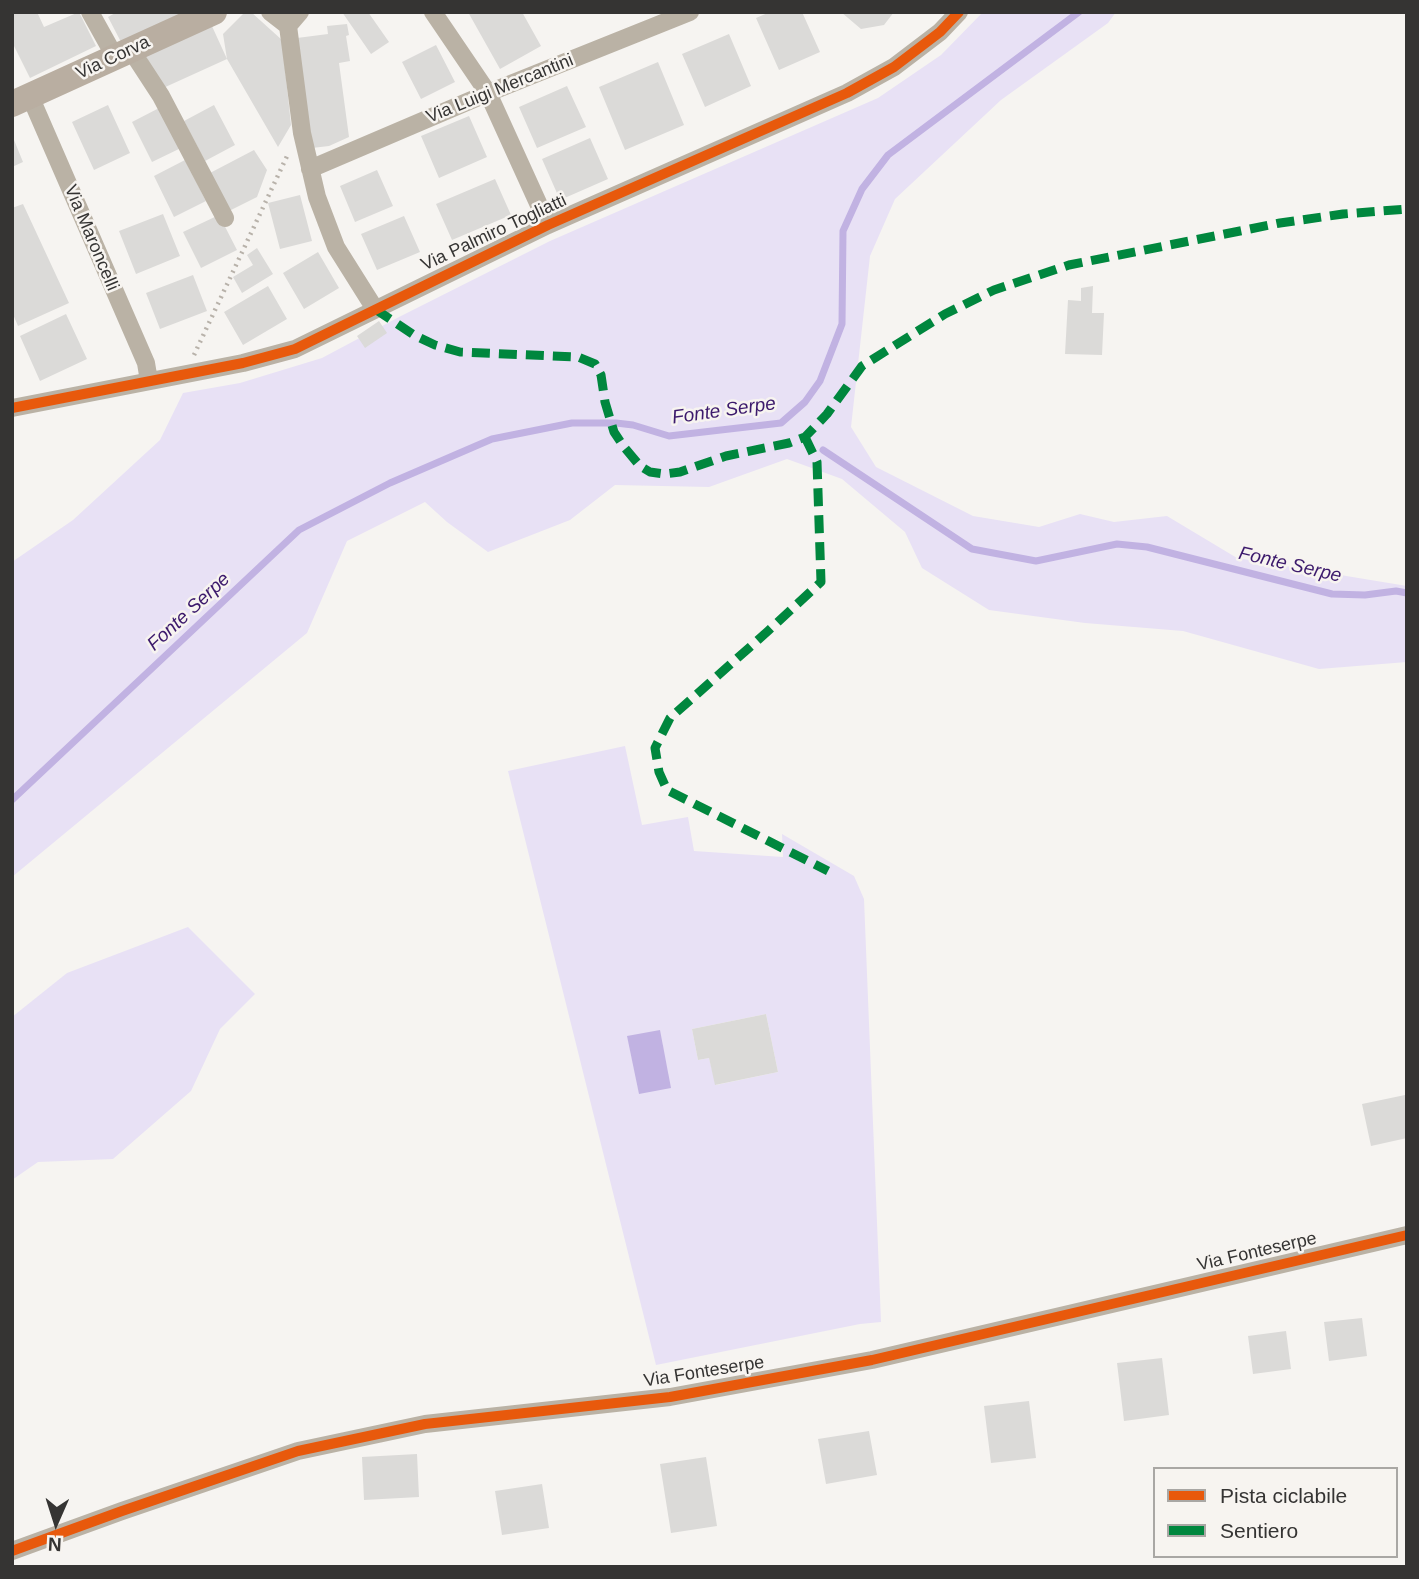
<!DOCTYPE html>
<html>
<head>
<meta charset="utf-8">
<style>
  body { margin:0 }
  #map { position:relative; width:1419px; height:1579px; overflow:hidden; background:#f6f4f1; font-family:Arial,sans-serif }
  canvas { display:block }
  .frame { position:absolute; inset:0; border:14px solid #353433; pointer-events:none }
  .legend { position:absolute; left:1153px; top:1467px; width:245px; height:91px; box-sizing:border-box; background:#f7f4f0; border:2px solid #a9a7a4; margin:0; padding:9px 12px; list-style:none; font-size:21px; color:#353433 }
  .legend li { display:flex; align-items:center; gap:14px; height:35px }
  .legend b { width:35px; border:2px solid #a9a7a4 }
  .north { position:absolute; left:21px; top:1488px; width:70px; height:70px; -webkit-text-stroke:5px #f7f4f0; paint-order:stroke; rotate:183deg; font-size:19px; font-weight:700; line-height:28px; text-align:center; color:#353433 }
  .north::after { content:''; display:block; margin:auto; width:24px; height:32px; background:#353433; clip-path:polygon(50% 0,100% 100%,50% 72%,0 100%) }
</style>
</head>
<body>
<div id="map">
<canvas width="1419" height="1579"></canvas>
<div class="frame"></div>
<ul class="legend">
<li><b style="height:9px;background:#e8590c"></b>Pista ciclabile</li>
<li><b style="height:9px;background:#00873e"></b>Sentiero</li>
</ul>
<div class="north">N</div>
</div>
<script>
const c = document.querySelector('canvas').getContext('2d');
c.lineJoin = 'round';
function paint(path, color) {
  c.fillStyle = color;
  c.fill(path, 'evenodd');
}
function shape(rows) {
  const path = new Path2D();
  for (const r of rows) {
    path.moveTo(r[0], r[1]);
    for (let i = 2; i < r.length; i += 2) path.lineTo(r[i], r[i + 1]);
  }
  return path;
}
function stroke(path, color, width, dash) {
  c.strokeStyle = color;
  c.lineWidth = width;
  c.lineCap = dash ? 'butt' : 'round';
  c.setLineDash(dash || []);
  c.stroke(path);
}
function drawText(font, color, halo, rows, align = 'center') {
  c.font = font + ' Arial,sans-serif';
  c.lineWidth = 5;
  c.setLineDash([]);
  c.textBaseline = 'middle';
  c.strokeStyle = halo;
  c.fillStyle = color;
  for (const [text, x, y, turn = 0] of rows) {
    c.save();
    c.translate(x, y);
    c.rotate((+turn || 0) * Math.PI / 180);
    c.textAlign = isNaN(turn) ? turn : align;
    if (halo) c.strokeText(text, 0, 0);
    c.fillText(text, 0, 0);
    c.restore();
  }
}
const green = shape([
  [983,12,1116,12,1108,23,1001,100,895,199,870,256,851,427,876,467,973,516,1039,527,1080,514,1114,522,1167,516,1237,558,1407,586,1407,662,1319,669,1183,631,1085,623,989,610,922,568,905,532,842,479,787,459,709,487,615,485,570,520,488,552,447,522,425,502,347,541,307,633,12,877,12,562,73,520,160,440,183,393,240,383,322,358,399,317,550,241,878,98,941,55],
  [625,746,642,825,688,817,694,851,783,857,782,834,854,876,864,899,881,1322,860,1324,656,1365,508,771],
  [766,1014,778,1072,716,1085,709,1058,698,1060,692,1029],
  [188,927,255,994,220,1029,191,1091,113,1159,38,1162,12,1180,12,1017,67,973]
]);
const water = shape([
  [660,1030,671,1088,639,1094,627,1036]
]);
const stream = shape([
  [823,450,972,549,1036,561,1117,544,1147,547,1332,594,1365,595,1396,591,1407,593],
  [12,800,299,530,390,483,492,439,572,423,616,423,633,425,669,436,781,423,805,402,820,381,842,324,843,231,862,189,888,155,1079,12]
]);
const building = shape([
  [12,12,37,12,44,27,79,12,96,46,30,78,12,42],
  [117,12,187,12,121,42,108,17],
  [245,12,251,12,282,40,291,125,278,147,227,59,223,34],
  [342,12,368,12,389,42,371,54],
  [468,12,522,12,541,46,500,69],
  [770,12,802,12,820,52,779,70,756,18],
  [841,12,894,12,884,25,861,29],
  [211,24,227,59,161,89,145,54],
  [347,24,349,35,346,36,350,61,339,63,349,137,329,146,312,148,297,38,328,34,327,26],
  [729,34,751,86,705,107,682,54],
  [436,45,455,82,421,99,402,62],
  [658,62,684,125,625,150,599,87],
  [567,86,586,127,537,148,519,107],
  [108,105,130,153,94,170,72,122],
  [214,105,235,145,205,161,184,121],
  [163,106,183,147,152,162,132,122],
  [469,116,487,157,439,178,421,136],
  [12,135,23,162,12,167],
  [590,138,608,179,560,200,542,159],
  [254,150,267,170,257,197,229,211,210,173],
  [185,160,206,201,174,217,154,176],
  [377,170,393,206,355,222,340,186],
  [495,179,511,215,452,240,436,204],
  [300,195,312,241,280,249,268,203],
  [23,204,69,303,18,326,12,312,12,208],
  [163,214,180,256,136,274,119,231],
  [219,215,237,250,201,268,183,232],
  [404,216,420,252,377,270,361,234],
  [257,248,273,274,242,293,233,277,253,265,247,255],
  [318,252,339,288,304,309,283,273],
  [193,275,207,311,160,329,146,293],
  [268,286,287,319,243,345,224,312],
  [1093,286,1092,313,1104,313,1102,355,1065,354,1068,300,1081,301,1081,288],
  [66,314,87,359,40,381,20,336],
  [379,321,387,333,365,348,357,336],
  [766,1014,778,1072,715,1085,709,1058,698,1060,692,1029],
  [1405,1095,1407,1138,1371,1146,1362,1104],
  [1362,1318,1367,1356,1329,1361,1324,1322],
  [1286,1331,1291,1369,1253,1374,1248,1336],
  [1162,1358,1169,1415,1124,1421,1117,1363],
  [1029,1401,1036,1458,991,1463,984,1406],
  [869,1431,877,1475,826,1484,818,1439],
  [417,1454,419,1497,364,1500,362,1457],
  [706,1457,717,1526,671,1533,660,1464],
  [542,1484,549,1528,502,1535,495,1491]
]);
const path = shape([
  [194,355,288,154]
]);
const street = shape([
  [90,12,115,57],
  [270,12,288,26],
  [433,12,488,93,548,225],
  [288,26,302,133,317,197,336,247,375,309],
  [288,26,300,12],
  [131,50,161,96,225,218],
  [30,96,146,363,149,381],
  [310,169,488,93,690,12],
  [12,408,243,363,295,349,548,225,847,93,894,67,940,32,959,12],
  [12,1551,122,1511,298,1451,425,1424,670,1397,872,1360,1407,1235]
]);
const secondary = shape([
  [12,104,214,12]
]);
const quiet = shape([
  [375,309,414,335,435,345,460,352,578,357,595,364,601,375,605,402,614,432,624,447,640,466,650,472,665,474,680,472,726,456,789,443,805,437,827,414,862,366,945,314,994,290,1069,265,1280,223,1343,214,1407,209],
  [805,437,817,462,821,582,768,631,670,718,655,748,659,772,667,790,828,871]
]);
const cycleway = shape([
  [12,408,243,363,295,349,548,225,847,93,894,67,940,32,959,12],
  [12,1551,122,1511,298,1451,425,1424,670,1397,872,1360,1407,1235]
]);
const streetNames = [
  ["Via Corva",113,58,-25],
  ["Via Luigi Mercantini",500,89,-22],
  ["Via Palmiro Togliatti",494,233,-25],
  ["Via Maroncelli",91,238,67],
  ["Via Fonteserpe",1257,1252,-13],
  ["Via Fonteserpe",704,1372,-9]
];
const waterNames = [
  ["Fonte Serpe",724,411,-8],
  ["Fonte Serpe",1290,565,13],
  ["Fonte Serpe",189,612,-43]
];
paint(green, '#e8e1f5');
paint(water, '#c1b2e2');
stroke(stream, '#c1b2e2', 7);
paint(building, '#dbdad8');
stroke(path, '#b8b2aa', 4.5, [2, 5]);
stroke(street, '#bab2a5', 18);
stroke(secondary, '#b9aea1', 26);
stroke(quiet, '#00873e', 9, [18, 9]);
stroke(cycleway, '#e8590c', 10);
drawText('18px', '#353433', '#f7f4f0', streetNames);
drawText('italic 19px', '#3c1a6c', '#f7f4f0', waterNames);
</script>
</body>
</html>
